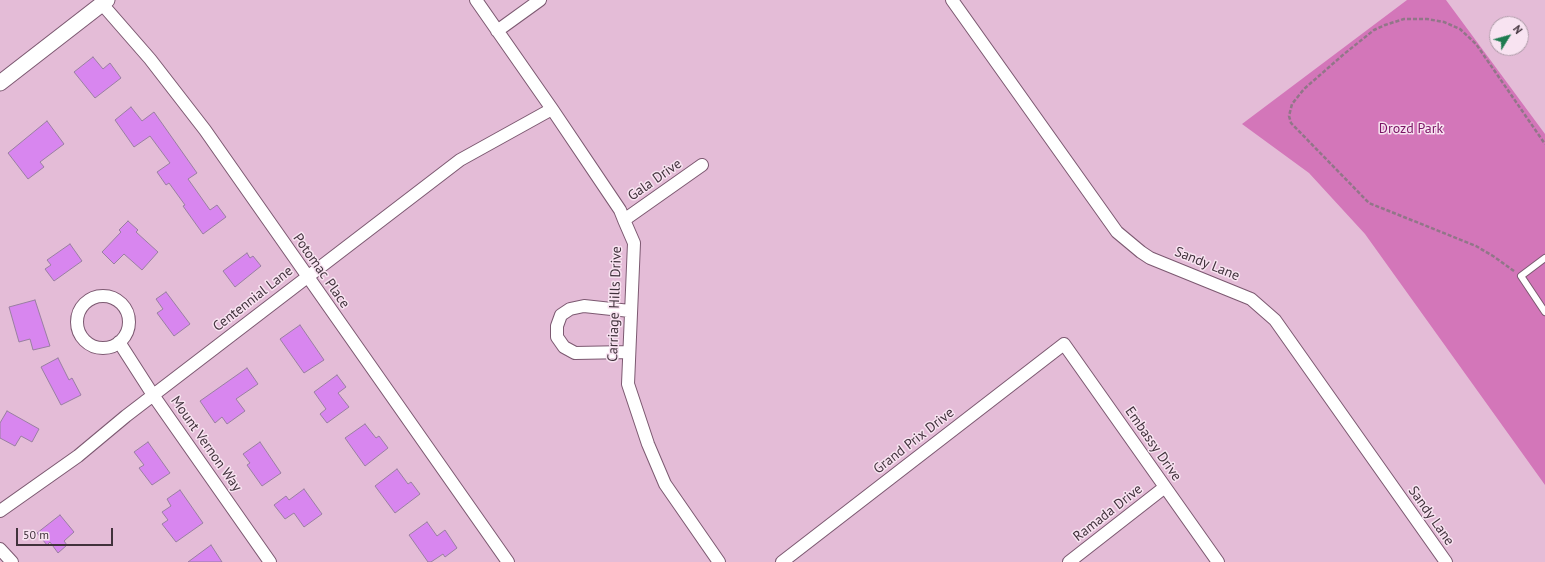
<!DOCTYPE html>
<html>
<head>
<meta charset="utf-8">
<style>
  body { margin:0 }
  #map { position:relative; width:1545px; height:562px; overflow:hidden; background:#e4bcd7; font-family:"PT Sans",sans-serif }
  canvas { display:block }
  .north { position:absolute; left:1489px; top:16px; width:40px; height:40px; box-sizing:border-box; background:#f8e3f1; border:1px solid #af9ca9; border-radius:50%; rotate:53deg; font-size:11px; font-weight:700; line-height:16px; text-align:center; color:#41323c }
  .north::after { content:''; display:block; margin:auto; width:14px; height:18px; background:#1e7b50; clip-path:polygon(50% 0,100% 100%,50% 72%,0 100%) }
  .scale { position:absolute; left:16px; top:528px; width:97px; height:18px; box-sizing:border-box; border:2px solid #41323c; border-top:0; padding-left:5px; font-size:12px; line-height:14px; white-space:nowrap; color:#41323c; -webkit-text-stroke:3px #f8e3f1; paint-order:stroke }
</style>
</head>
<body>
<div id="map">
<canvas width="1545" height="562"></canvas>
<div class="north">N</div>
<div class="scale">50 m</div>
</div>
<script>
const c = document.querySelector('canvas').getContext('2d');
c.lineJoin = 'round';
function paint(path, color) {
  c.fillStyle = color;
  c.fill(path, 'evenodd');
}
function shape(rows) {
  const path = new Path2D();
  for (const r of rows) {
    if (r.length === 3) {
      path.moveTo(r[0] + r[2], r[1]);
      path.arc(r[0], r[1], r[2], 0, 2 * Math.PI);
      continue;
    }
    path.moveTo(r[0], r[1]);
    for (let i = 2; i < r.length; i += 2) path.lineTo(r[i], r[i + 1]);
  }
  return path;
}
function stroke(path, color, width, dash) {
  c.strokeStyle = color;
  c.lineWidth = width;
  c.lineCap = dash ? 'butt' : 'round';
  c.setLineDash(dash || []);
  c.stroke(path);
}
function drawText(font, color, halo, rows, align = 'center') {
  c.font = font + ' "PT Sans",sans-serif';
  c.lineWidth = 3;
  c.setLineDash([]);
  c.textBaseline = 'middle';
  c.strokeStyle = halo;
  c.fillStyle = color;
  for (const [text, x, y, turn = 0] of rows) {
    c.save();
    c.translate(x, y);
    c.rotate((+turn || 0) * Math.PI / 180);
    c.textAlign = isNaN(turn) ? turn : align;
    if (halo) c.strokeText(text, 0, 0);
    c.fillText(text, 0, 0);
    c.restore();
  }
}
const green = shape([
  [1407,0,1446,0,1545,134,1545,485,1365,234,1309,173,1242,124]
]);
const building = shape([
  [93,57,103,69,110,63,121,78,95,98,74,72,93,57],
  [131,107,142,121,154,112,197,173,188,179,210,210,217,205,226,217,203,234,183,206,185,205,169,183,166,185,157,172,170,163,150,136,134,147,115,120,131,107],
  [47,121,64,144,40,162,44,167,28,179,8,153,47,121],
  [128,221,138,230,136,232,158,252,142,270,124,254,114,264,102,252,121,232,119,230,128,221],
  [70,244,82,261,54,281,45,269,51,265,47,260,70,244],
  [247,253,250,258,253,256,261,266,235,287,223,271,247,253],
  [166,292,190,324,174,336,157,313,163,309,156,299,166,292],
  [35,300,50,346,33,350,30,339,19,342,9,307,35,300],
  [300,325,324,360,304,373,280,339,300,325],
  [58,358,69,380,72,378,81,395,61,405,41,367,58,358],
  [247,368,258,384,236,399,245,411,227,424,222,417,215,423,200,401,247,368],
  [337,375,346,387,338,393,349,407,327,423,320,414,326,409,314,392,337,375],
  [7,411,39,429,32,442,21,436,15,446,0,438,0,423,7,411],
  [365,424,376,438,379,436,388,448,365,466,345,438,365,424],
  [148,442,170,473,152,485,139,468,144,465,134,452,148,442],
  [260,442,281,473,262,486,247,465,250,463,243,454,260,442],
  [397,469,408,484,411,482,420,494,395,513,375,486,397,469],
  [304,489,322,514,304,527,294,513,285,519,274,505,286,496,289,500,304,489],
  [180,490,203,523,176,542,162,524,168,520,162,512,171,506,167,499,180,490],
  [60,515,74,532,64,541,67,545,58,553,50,542,47,545,37,533,60,515],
  [427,522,437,536,445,530,457,548,445,557,443,554,431,562,428,562,409,535,427,522],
  [211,545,222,562,188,562,211,545]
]);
const path = shape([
  [1514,271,1493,256,1476,246,1369,203,1291,123,1289,116,1292,104,1304,89,1344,54,1374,30,1385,25,1404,19,1427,19,1444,22,1460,29,1476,44,1545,144]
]);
const service = shape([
  [1545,258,1521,276,1545,312]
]);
const minor = shape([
  [476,0,552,109,620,210,624,220,634,243,628,384,648,444,665,484,719,562],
  [952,0,1117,232,1141,252,1150,258,1251,299,1275,320,1446,562],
  [102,4,150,59,205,130,508,562],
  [497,31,540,0],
  [624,220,702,165],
  [103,322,26],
  [119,342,153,395,270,562],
  [628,352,575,353,564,347,557,337,557,326,561,315,570,309,584,306,630,311],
  [0,511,78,456,126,416,460,160,552,109],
  [0,549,12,562],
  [782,562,1064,344,1218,562],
  [1069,562,1165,487]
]);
const tertiary = shape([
  [0,83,107,0]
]);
const parkNames = [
  ["Drozd Park",1411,129]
];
const streetNames = [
  ["Gala Drive",655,180,-35],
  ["Sandy Lane",1207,264,22],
  ["Potomac Place",321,271,55],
  ["Centennial Lane",253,299,-38],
  ["Carriage Hills Drive",615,304,-88],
  ["Grand Prix Drive",914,441,-38],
  ["Mount Vernon Way",206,444,55],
  ["Embassy Drive",1153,444,55],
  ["Ramada Drive",1108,513,-38],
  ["Sandy Lane",1431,516,55]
];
paint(green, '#d376b9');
paint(building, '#d886ef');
stroke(building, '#997fa1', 1);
stroke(service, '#7c5971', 8);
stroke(minor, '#7c5971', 14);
stroke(tertiary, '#7c5971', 17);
stroke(path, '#917688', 2.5, [4, 2]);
stroke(service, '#fff', 6);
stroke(minor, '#fff', 12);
stroke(tertiary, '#fff', 15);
drawText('14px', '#7a1464', '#f8e3f1', parkNames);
drawText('14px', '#41323c', '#f8e3f1', streetNames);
</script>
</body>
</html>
